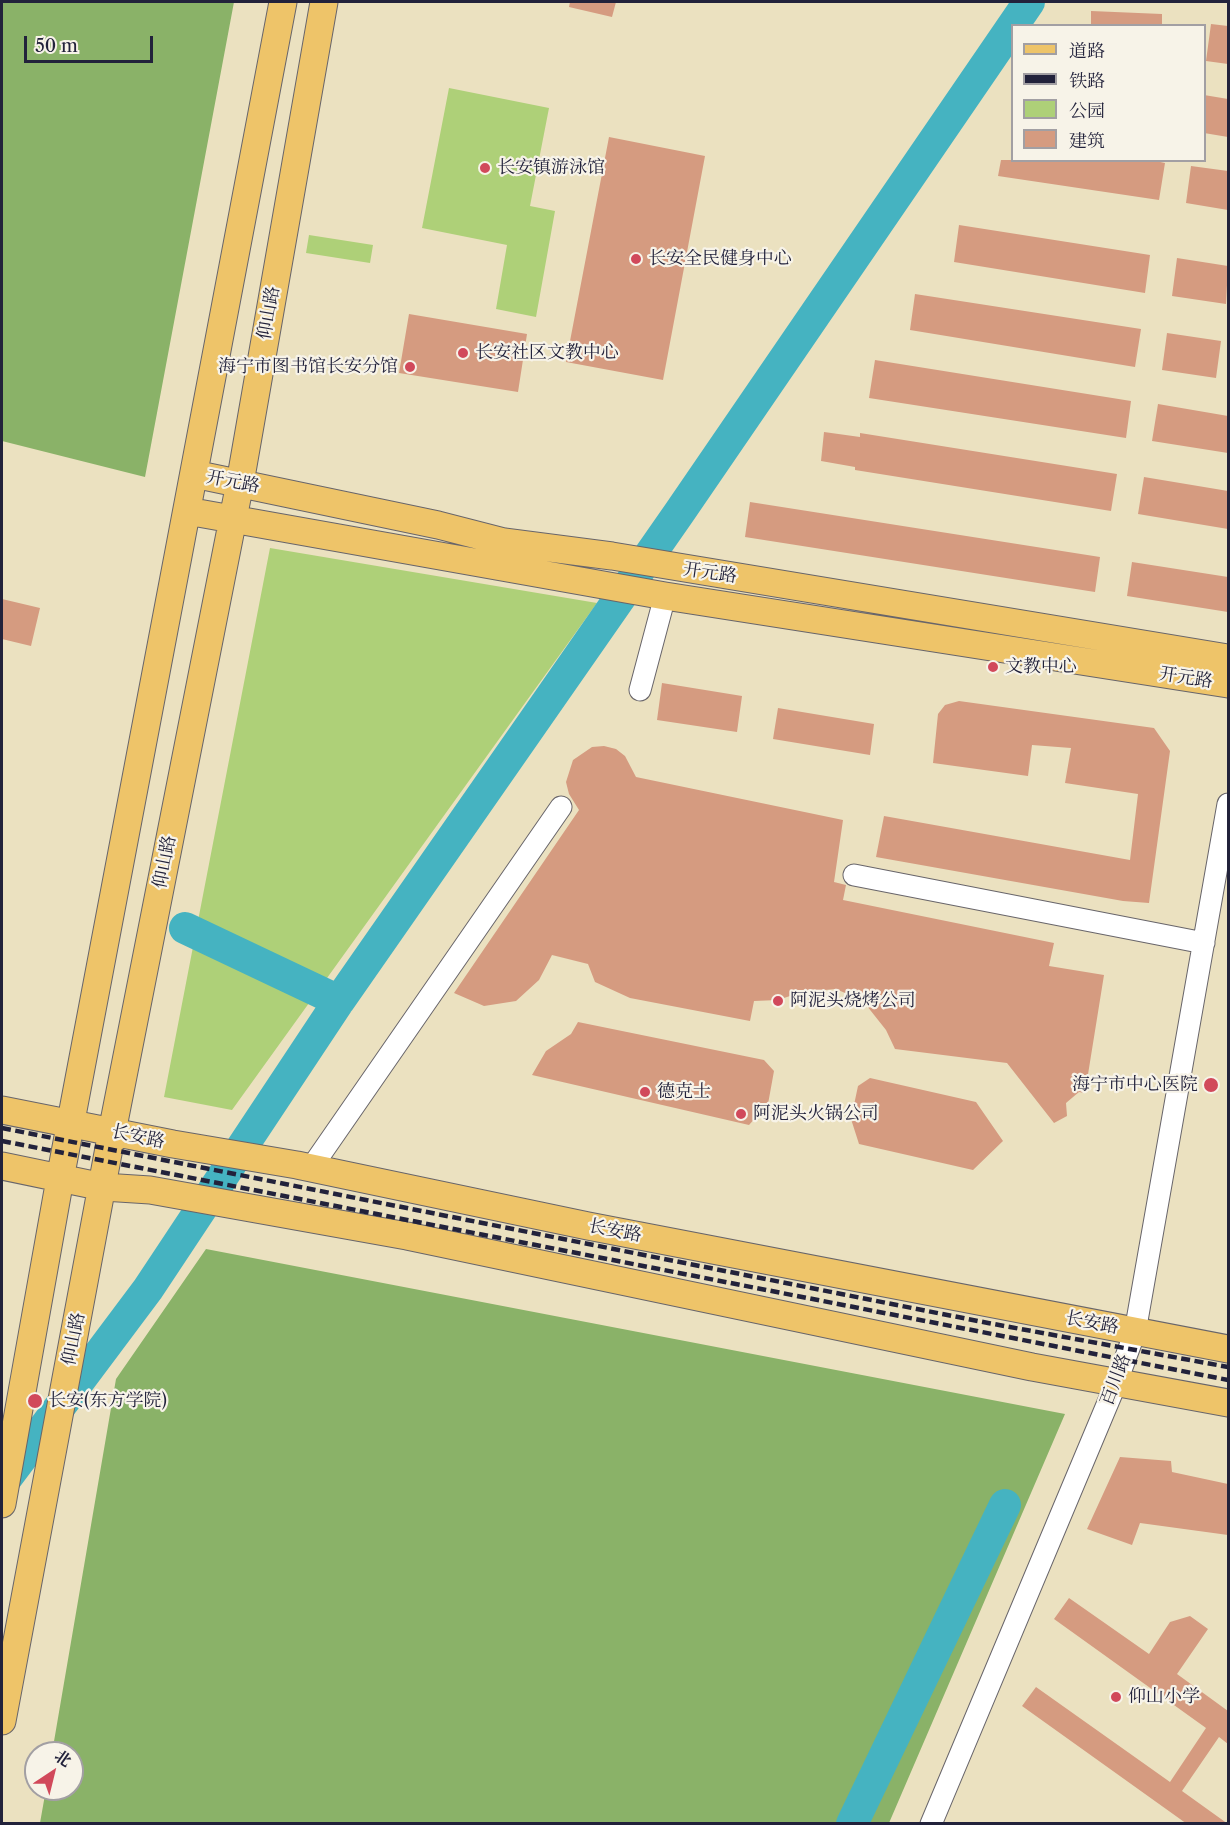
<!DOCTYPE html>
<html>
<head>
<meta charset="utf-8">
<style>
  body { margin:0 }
  #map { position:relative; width:1230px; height:1825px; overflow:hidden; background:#ebe1c0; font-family:"Libre Caslon Text","Noto Serif SC",serif }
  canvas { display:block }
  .frame { position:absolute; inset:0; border:3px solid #22223b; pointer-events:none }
  .legend { position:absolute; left:1011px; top:24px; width:195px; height:138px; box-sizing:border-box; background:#f7f3e8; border:2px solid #a29fa3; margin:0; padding:8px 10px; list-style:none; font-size:18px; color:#22223b }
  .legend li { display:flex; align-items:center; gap:12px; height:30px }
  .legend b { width:30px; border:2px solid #a29fa3 }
  .north { position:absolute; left:24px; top:1741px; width:60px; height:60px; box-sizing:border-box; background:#f7f3e8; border:2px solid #a29fa3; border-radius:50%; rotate:35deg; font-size:16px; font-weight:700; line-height:24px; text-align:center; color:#22223b }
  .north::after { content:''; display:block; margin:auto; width:21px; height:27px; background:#d1495b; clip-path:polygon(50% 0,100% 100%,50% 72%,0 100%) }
  .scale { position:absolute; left:24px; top:36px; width:129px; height:27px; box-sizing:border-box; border:3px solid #22223b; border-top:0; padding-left:8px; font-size:18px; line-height:21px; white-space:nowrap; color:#22223b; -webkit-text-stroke:4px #f7f3e8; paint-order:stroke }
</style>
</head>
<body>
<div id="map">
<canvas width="1230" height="1825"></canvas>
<div class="frame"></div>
<ul class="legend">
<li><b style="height:8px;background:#eec469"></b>道路</li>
<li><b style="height:8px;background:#22223b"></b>铁路</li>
<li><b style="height:16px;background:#aed078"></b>公园</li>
<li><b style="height:16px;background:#d59b80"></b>建筑</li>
</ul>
<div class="north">北</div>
<div class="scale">50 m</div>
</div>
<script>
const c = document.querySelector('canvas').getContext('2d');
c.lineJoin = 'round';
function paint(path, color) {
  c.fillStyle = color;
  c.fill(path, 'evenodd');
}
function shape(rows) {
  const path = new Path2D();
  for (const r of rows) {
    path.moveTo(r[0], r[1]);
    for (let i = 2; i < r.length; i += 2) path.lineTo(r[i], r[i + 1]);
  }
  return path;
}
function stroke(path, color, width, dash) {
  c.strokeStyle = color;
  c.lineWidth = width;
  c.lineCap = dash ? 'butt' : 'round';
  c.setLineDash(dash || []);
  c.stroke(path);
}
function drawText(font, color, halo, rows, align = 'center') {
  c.font = font + ' "Libre Caslon Text","Noto Serif SC",serif';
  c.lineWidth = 4.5;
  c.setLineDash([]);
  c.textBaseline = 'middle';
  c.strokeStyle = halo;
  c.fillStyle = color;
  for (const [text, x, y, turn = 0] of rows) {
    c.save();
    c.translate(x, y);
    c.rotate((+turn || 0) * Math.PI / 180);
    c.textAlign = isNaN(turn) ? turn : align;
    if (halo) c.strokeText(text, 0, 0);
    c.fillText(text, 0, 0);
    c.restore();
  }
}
const green = shape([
  [449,88,549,108,530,206,555,211,536,317,496,309,507,245,422,228],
  [309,235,373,245,370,263,306,253],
  [270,548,597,603,232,1110,164,1097]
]);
const forest = shape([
  [2,2,234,2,145,477,2,441],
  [206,1249,1065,1414,889,1823,40,1823,46,1789,72,1789,72,1753,52,1753,116,1379]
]);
const river = shape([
  [185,928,339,1001],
  [2,1484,148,1289,339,1001,679,513,1029,2],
  [852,1824,1005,1505]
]);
const building = shape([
  [570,2,616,2,612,17,569,7],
  [1091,11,1162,14,1162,26,1091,26],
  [1211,24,1228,26,1228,64,1206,61],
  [1204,95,1228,99,1228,137,1204,133],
  [609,137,705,156,663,380,566,362],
  [1001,160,1151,160,1165,163,1159,200,998,176],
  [1191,166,1228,171,1228,210,1186,203],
  [959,225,1150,255,1145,293,954,262],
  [1177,258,1228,266,1226,304,1172,296],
  [915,294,1141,329,1135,367,910,330],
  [409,314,527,334,518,392,399,373],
  [1167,333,1221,341,1216,378,1162,370],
  [875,360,1131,401,1126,438,869,398],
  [1158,404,1228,416,1228,453,1152,441],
  [824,432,860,437,860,433,1117,474,1111,511,855,470,855,467,821,461],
  [1144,477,1228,491,1228,529,1138,514],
  [750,502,1100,557,1095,592,745,537],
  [1132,562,1228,577,1228,612,1127,596],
  [2,599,40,608,31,646,2,639],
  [662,683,742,696,737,732,657,720],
  [959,701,1154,728,1170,751,1149,903,1123,901,876,857,884,816,1130,860,1138,794,1065,783,1071,748,1032,745,1028,776,933,763,938,714,945,705],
  [778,708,874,724,870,755,773,739],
  [604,746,616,749,625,756,636,777,843,820,834,882,846,885,843,900,1054,943,1049,966,1104,975,1085,1093,1079,1092,1066,1103,1067,1116,1054,1123,1007,1063,895,1049,886,1030,863,1001,836,989,802,992,778,1000,754,1001,750,1021,630,998,595,982,588,964,552,955,539,980,516,1001,484,1006,454,993,579,810,569,794,566,782,573,760,592,747],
  [578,1022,764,1060,774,1071,768,1104,749,1125,532,1075,546,1051,571,1034],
  [870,1078,976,1102,1003,1141,973,1170,859,1144,851,1119,858,1086],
  [1120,1457,1171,1461,1172,1472,1228,1484,1228,1535,1140,1523,1132,1545,1087,1529],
  [1069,1598,1149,1654,1170,1622,1190,1616,1208,1629,1177,1674,1228,1711,1228,1744,1219,1737,1182,1791,1228,1824,1187,1824,1022,1706,1036,1687,1170,1782,1206,1728,1054,1619]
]);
const minor = shape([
  [640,690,665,596],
  [854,875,1204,943],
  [311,1168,561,807],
  [931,1824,1117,1381,1135,1332,1228,804]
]);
const major = shape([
  [194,474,438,525,504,542,612,556,1228,658],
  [187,511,665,596,1228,684],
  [2,1110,173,1144,297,1165,588,1226,1228,1349],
  [2,1166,103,1187,150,1190,407,1236,1032,1367,1228,1403],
  [2,1504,60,1179,283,2],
  [2,1721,112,1132,240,483,324,2]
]);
const rail = shape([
  [2,1128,988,1323,1228,1367],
  [2,1141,1228,1380]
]);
const markers = [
  [485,168,6,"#d1495b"],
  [636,259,6,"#d1495b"],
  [463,353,6,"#d1495b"],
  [410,367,6,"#d1495b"],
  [993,667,6,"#d1495b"],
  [778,1001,6,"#d1495b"],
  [1211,1085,8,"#d1495b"],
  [645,1092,6,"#d1495b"],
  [741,1114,6,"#d1495b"],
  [35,1401,8,"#d1495b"],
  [1116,1697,6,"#d1495b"]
];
const poiNames = [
  ["长安镇游泳馆",497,168],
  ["长安全民健身中心",648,259],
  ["长安社区文教中心",475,353],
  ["海宁市图书馆长安分馆",398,367,"right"],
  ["文教中心",1005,667],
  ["阿泥头烧烤公司",790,1001],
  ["海宁市中心医院",1198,1085,"right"],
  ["德克士",657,1092],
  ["阿泥头火锅公司",753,1114],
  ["长安(东方学院)",48,1401],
  ["仰山小学",1128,1697]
];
const streetNames = [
  ["仰山路",269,313,-80],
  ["开元路",233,482,11],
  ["开元路",710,573,8],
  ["开元路",1186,678,9],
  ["仰山路",165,862,-79],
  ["长安路",138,1137,12],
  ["长安路",615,1231,11],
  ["长安路",1092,1323,11],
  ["仰山路",74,1339,-79],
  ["百川路",1116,1380,-69]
];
paint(green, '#aed078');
paint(forest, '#8ab268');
stroke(river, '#45b3c1', 32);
paint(building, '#d59b80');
stroke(minor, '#68656a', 23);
stroke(major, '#68656a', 29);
stroke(minor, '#fff', 21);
stroke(major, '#eec469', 27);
stroke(rail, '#22223b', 4.5, [9, 4.5]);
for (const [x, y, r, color] of markers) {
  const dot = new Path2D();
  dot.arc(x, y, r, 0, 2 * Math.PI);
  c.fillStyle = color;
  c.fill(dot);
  stroke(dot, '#f7f3e8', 2);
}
drawText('18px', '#22223b', '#f7f3e8', poiNames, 'left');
drawText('18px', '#22223b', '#f7f3e8', streetNames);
</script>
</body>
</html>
